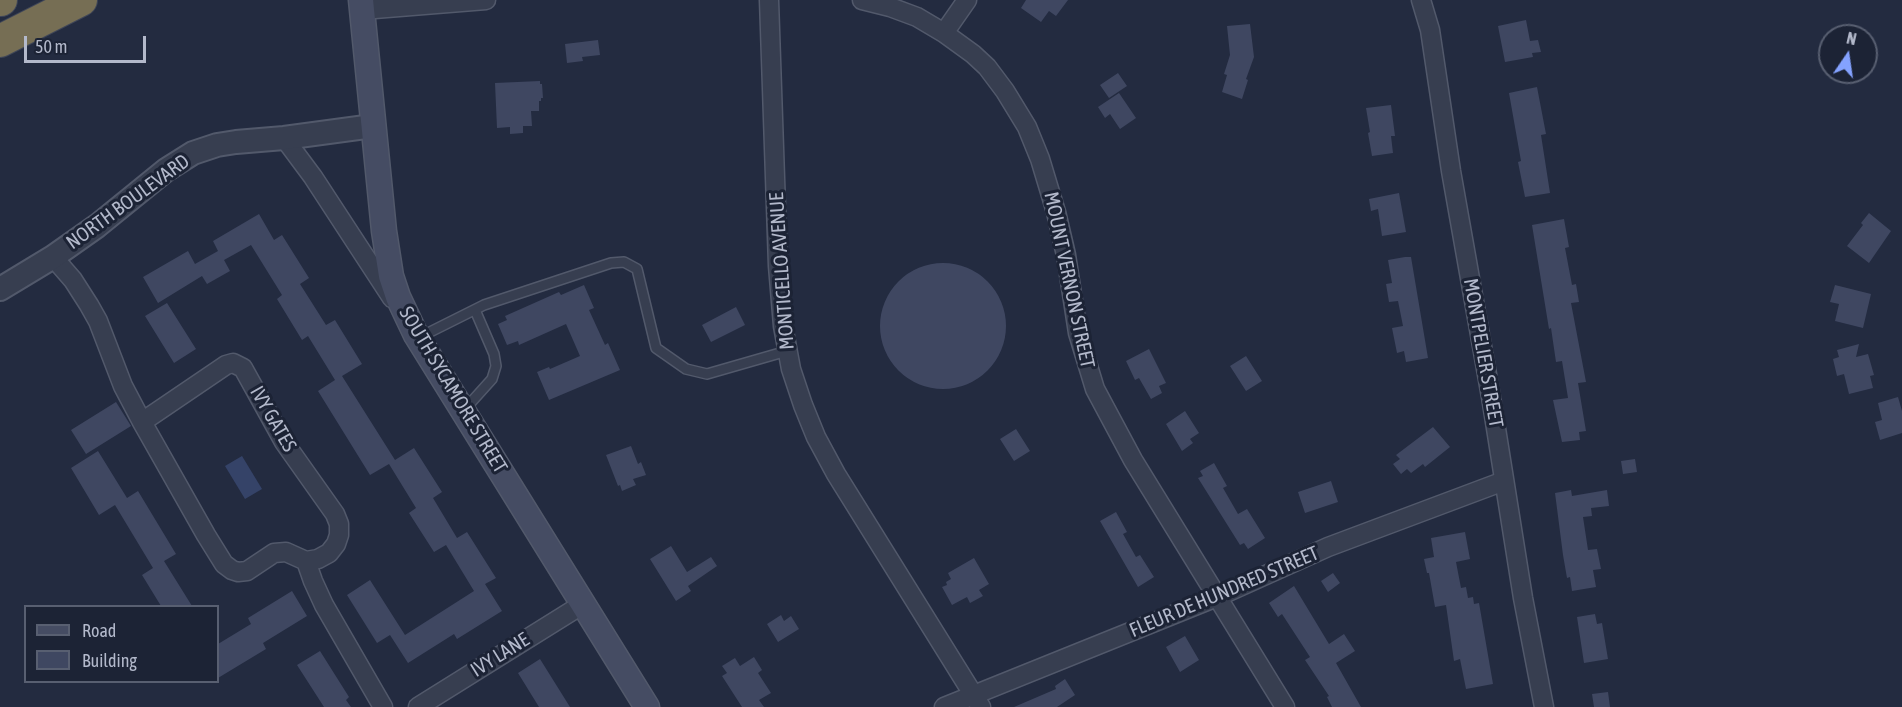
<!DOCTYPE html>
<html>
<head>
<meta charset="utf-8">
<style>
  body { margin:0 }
  #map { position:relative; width:1902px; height:707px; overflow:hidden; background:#232b40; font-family:"Asap Condensed",sans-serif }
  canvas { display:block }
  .legend { position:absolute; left:24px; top:605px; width:195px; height:78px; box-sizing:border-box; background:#1c2335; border:2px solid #585f71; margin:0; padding:8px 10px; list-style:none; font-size:18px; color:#b3b9cb }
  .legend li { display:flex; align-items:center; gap:12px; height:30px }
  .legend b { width:30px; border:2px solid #585f71 }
  .north { position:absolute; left:1818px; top:24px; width:60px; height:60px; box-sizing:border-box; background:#1c2335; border:2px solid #585f71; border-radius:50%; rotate:13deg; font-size:16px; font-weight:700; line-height:24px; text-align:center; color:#b3b9cb }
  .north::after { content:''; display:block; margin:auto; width:21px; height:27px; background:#84a2ff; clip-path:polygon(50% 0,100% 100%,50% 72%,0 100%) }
  .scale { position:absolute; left:24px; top:36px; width:122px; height:27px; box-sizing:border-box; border:3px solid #b3b9cb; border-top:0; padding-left:8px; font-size:18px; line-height:21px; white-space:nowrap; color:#b3b9cb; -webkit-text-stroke:4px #1c2335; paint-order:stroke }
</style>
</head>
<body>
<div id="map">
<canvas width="1902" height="707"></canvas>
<ul class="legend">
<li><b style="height:8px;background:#454c63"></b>Road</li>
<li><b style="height:16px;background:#3f4761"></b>Building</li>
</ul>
<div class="north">N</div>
<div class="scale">50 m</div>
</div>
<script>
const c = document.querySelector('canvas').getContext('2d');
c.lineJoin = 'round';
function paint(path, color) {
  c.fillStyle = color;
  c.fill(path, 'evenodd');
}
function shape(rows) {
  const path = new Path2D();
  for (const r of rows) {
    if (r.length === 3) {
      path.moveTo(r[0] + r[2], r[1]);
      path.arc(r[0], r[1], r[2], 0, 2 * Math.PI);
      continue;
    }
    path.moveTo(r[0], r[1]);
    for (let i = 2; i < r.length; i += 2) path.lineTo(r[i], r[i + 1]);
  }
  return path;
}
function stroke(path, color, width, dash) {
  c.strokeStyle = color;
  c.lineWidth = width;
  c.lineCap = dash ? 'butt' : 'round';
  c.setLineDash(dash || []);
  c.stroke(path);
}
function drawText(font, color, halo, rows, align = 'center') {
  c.font = font + ' "Asap Condensed",sans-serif';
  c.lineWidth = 6;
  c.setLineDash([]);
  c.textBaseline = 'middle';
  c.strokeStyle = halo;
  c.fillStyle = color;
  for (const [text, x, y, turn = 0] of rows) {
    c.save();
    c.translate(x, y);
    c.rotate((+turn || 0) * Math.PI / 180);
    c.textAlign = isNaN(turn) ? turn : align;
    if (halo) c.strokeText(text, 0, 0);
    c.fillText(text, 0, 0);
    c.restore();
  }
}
const water = shape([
  [242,456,262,489,245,499,225,466]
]);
const building = shape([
  [1026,0,1068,0,1056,16,1049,11,1041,22,1021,8],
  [1526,20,1530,41,1538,40,1541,52,1532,53,1533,57,1505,62,1498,26],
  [1250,24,1254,57,1246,79,1248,80,1242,99,1222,92,1227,75,1224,74,1230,55,1227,26],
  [598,40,600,55,582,57,583,61,567,63,565,44],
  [1118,73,1127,86,1109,98,1100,85],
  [540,81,540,84,542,84,543,98,541,98,541,101,539,101,539,111,531,111,532,126,523,126,523,133,510,134,510,127,497,128,495,83],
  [1537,87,1546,134,1541,135,1550,193,1525,197,1518,162,1521,161,1509,93],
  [1119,93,1136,118,1120,129,1110,114,1105,118,1098,107],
  [1391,105,1395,136,1391,136,1393,153,1372,156,1368,133,1370,132,1366,108],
  [1399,193,1406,232,1382,236,1378,209,1371,211,1369,199],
  [1869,213,1891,231,1869,263,1847,246,1863,225,1861,223],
  [259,214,274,240,282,235,309,278,300,284,326,325,335,320,362,364,342,376,395,460,414,448,442,492,433,498,457,538,467,532,496,578,485,584,502,611,457,639,454,634,408,663,390,635,377,643,347,595,370,580,405,635,474,591,446,545,434,552,409,513,416,508,389,464,370,475,318,391,335,380,308,336,302,340,277,299,282,295,251,245,224,260,230,271,207,284,202,276,158,303,143,277,188,251,195,264,218,251,213,241],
  [1564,219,1569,247,1565,248,1572,285,1576,284,1579,302,1571,303,1586,382,1578,383,1586,431,1579,432,1580,440,1562,442,1553,400,1568,398,1562,361,1556,362,1551,328,1549,329,1532,225],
  [1405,257,1411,257,1428,358,1406,362,1404,351,1397,353,1392,328,1403,326,1398,301,1389,302,1386,284,1392,283,1388,260],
  [943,326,63],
  [584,285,594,308,589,310,605,345,608,343,620,370,549,400,537,372,549,367,550,369,580,356,566,324,519,345,518,341,507,345,498,324,507,320,505,316,559,292,561,295],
  [1835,285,1871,294,1863,328,1835,321,1839,304,1830,302],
  [167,303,196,349,174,363,145,316],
  [736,307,745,325,711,342,702,325],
  [1859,344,1856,357,1868,354,1874,375,1870,376,1873,388,1849,394,1844,374,1837,376,1833,359,1839,357,1837,350],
  [1149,349,1166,383,1159,386,1162,393,1151,399,1139,378,1135,380,1126,361],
  [1246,356,1262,381,1246,391,1230,366],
  [1898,397,1902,411,1902,433,1880,440,1875,422,1882,420,1878,403],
  [116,402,131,426,86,454,71,430],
  [1185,411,1199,433,1190,439,1193,443,1182,451,1166,424],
  [1433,427,1450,447,1425,467,1423,464,1411,473,1407,469,1401,474,1393,464,1400,459,1396,455],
  [1016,429,1030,451,1014,461,1000,439],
  [631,446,638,464,641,462,646,475,633,479,636,485,622,491,620,485,618,486,606,455],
  [98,451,127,498,138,491,176,554,164,561,192,606,161,606,142,575,153,568,115,505,99,515,71,468],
  [1635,459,1637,472,1623,474,1621,461],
  [1214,463,1227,486,1223,488,1238,514,1247,509,1265,538,1248,549,1244,543,1240,545,1198,478,1203,476,1200,471],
  [1331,481,1338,502,1305,513,1298,492],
  [1571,490,1572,496,1607,490,1609,506,1591,508,1592,516,1583,517,1588,550,1597,549,1601,569,1593,570,1596,587,1572,591,1570,577,1567,578,1563,555,1555,493],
  [1116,512,1127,532,1123,534,1136,557,1140,555,1154,577,1138,587,1100,521],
  [1465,532,1470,559,1456,562,1461,588,1466,587,1468,598,1473,597,1474,604,1479,603,1493,684,1466,689,1460,659,1454,661,1446,605,1435,607,1429,573,1427,573,1424,559,1434,557,1431,538],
  [671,546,687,572,711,557,717,566,688,586,691,591,676,601,650,559],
  [974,558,989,584,979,590,983,596,970,603,967,597,952,605,942,587,947,585,946,582,951,579,948,573],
  [1333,573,1340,583,1328,592,1321,581],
  [1294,586,1329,644,1344,634,1355,651,1336,663,1361,707,1332,707,1327,697,1329,696,1305,660,1310,657,1282,614,1278,617,1269,603],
  [292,591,307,616,263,643,266,649,218,678,218,644,251,624,248,618],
  [1595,614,1597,624,1602,623,1608,659,1584,663,1577,617],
  [781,615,784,621,791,616,799,629,778,642,767,624],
  [1185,636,1199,660,1180,672,1166,647],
  [320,651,349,697,346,700,351,707,324,707,297,665],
  [754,657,762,670,758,673,771,693,759,700,764,707,742,707,722,676,727,673,722,666,735,658,740,666],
  [540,659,570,707,539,707,518,673],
  [1065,679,1075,695,1057,707,1014,707,1056,689,1055,686],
  [1608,692,1610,707,1594,707,1592,694]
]);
const service = shape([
  [418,338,484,305,611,263,624,262,637,269,656,348,686,369,707,374,787,351],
  [465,409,492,379,496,366,494,354,475,310]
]);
const minor = shape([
  [769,0,778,266,783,326,791,369,803,405,816,437,836,474,981,707],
  [862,0,890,7,917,17,944,33,973,54,987,67,1005,91,1027,127,1040,159,1056,212,1066,255,1078,333,1095,389,1133,460,1285,707],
  [1421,0,1430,30,1451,171,1491,397,1523,598,1544,707],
  [362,10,486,0],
  [944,33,967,0],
  [284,138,313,177,392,298],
  [53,257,73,280,89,305,98,321,123,386,142,422,206,535,224,564,232,570,238,572,247,571,274,553,286,552,306,561,313,581,324,605,383,707],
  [142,422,226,365,233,363,243,368,284,442,335,514,339,524,339,535,336,544,329,553,318,559,306,561],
  [418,707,583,604],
  [944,707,1217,597,1328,547,1504,481]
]);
const tertiary = shape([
  [0,289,53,257,97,226,166,170,193,153,217,145,236,142,284,138,373,126]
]);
const secondary = shape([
  [361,0,384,231,391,276,398,297,416,335,647,707]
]);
const motorway = shape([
  [0,0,1,0],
  [0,41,81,0]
]);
const streetNames = [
  ["NORTH BOULEVARD",128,202,-36],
  ["MONTICELLO AVENUE",782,271,-94],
  ["MOUNT VERNON STREET",1069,280,78],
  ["MONTPELIER STREET",1483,353,80],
  ["SOUTH SYCAMORE STREET",453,390,59],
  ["IVY GATES",273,419,60],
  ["FLEUR DE HUNDRED STREET",1224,592,-23],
  ["IVY LANE",500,655,-32]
];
paint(water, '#354368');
paint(building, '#3f4761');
stroke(service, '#52596b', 12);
stroke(minor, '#52596b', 21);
stroke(tertiary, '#52596b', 26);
stroke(secondary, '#52596b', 27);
stroke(motorway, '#3f4658', 34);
stroke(service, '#373e50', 9);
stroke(minor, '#373e50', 18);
stroke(tertiary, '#373e50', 22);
stroke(secondary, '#454c63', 24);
stroke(motorway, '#766e54', 32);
drawText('20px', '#b3b9cb', '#1c2335', streetNames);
</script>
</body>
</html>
